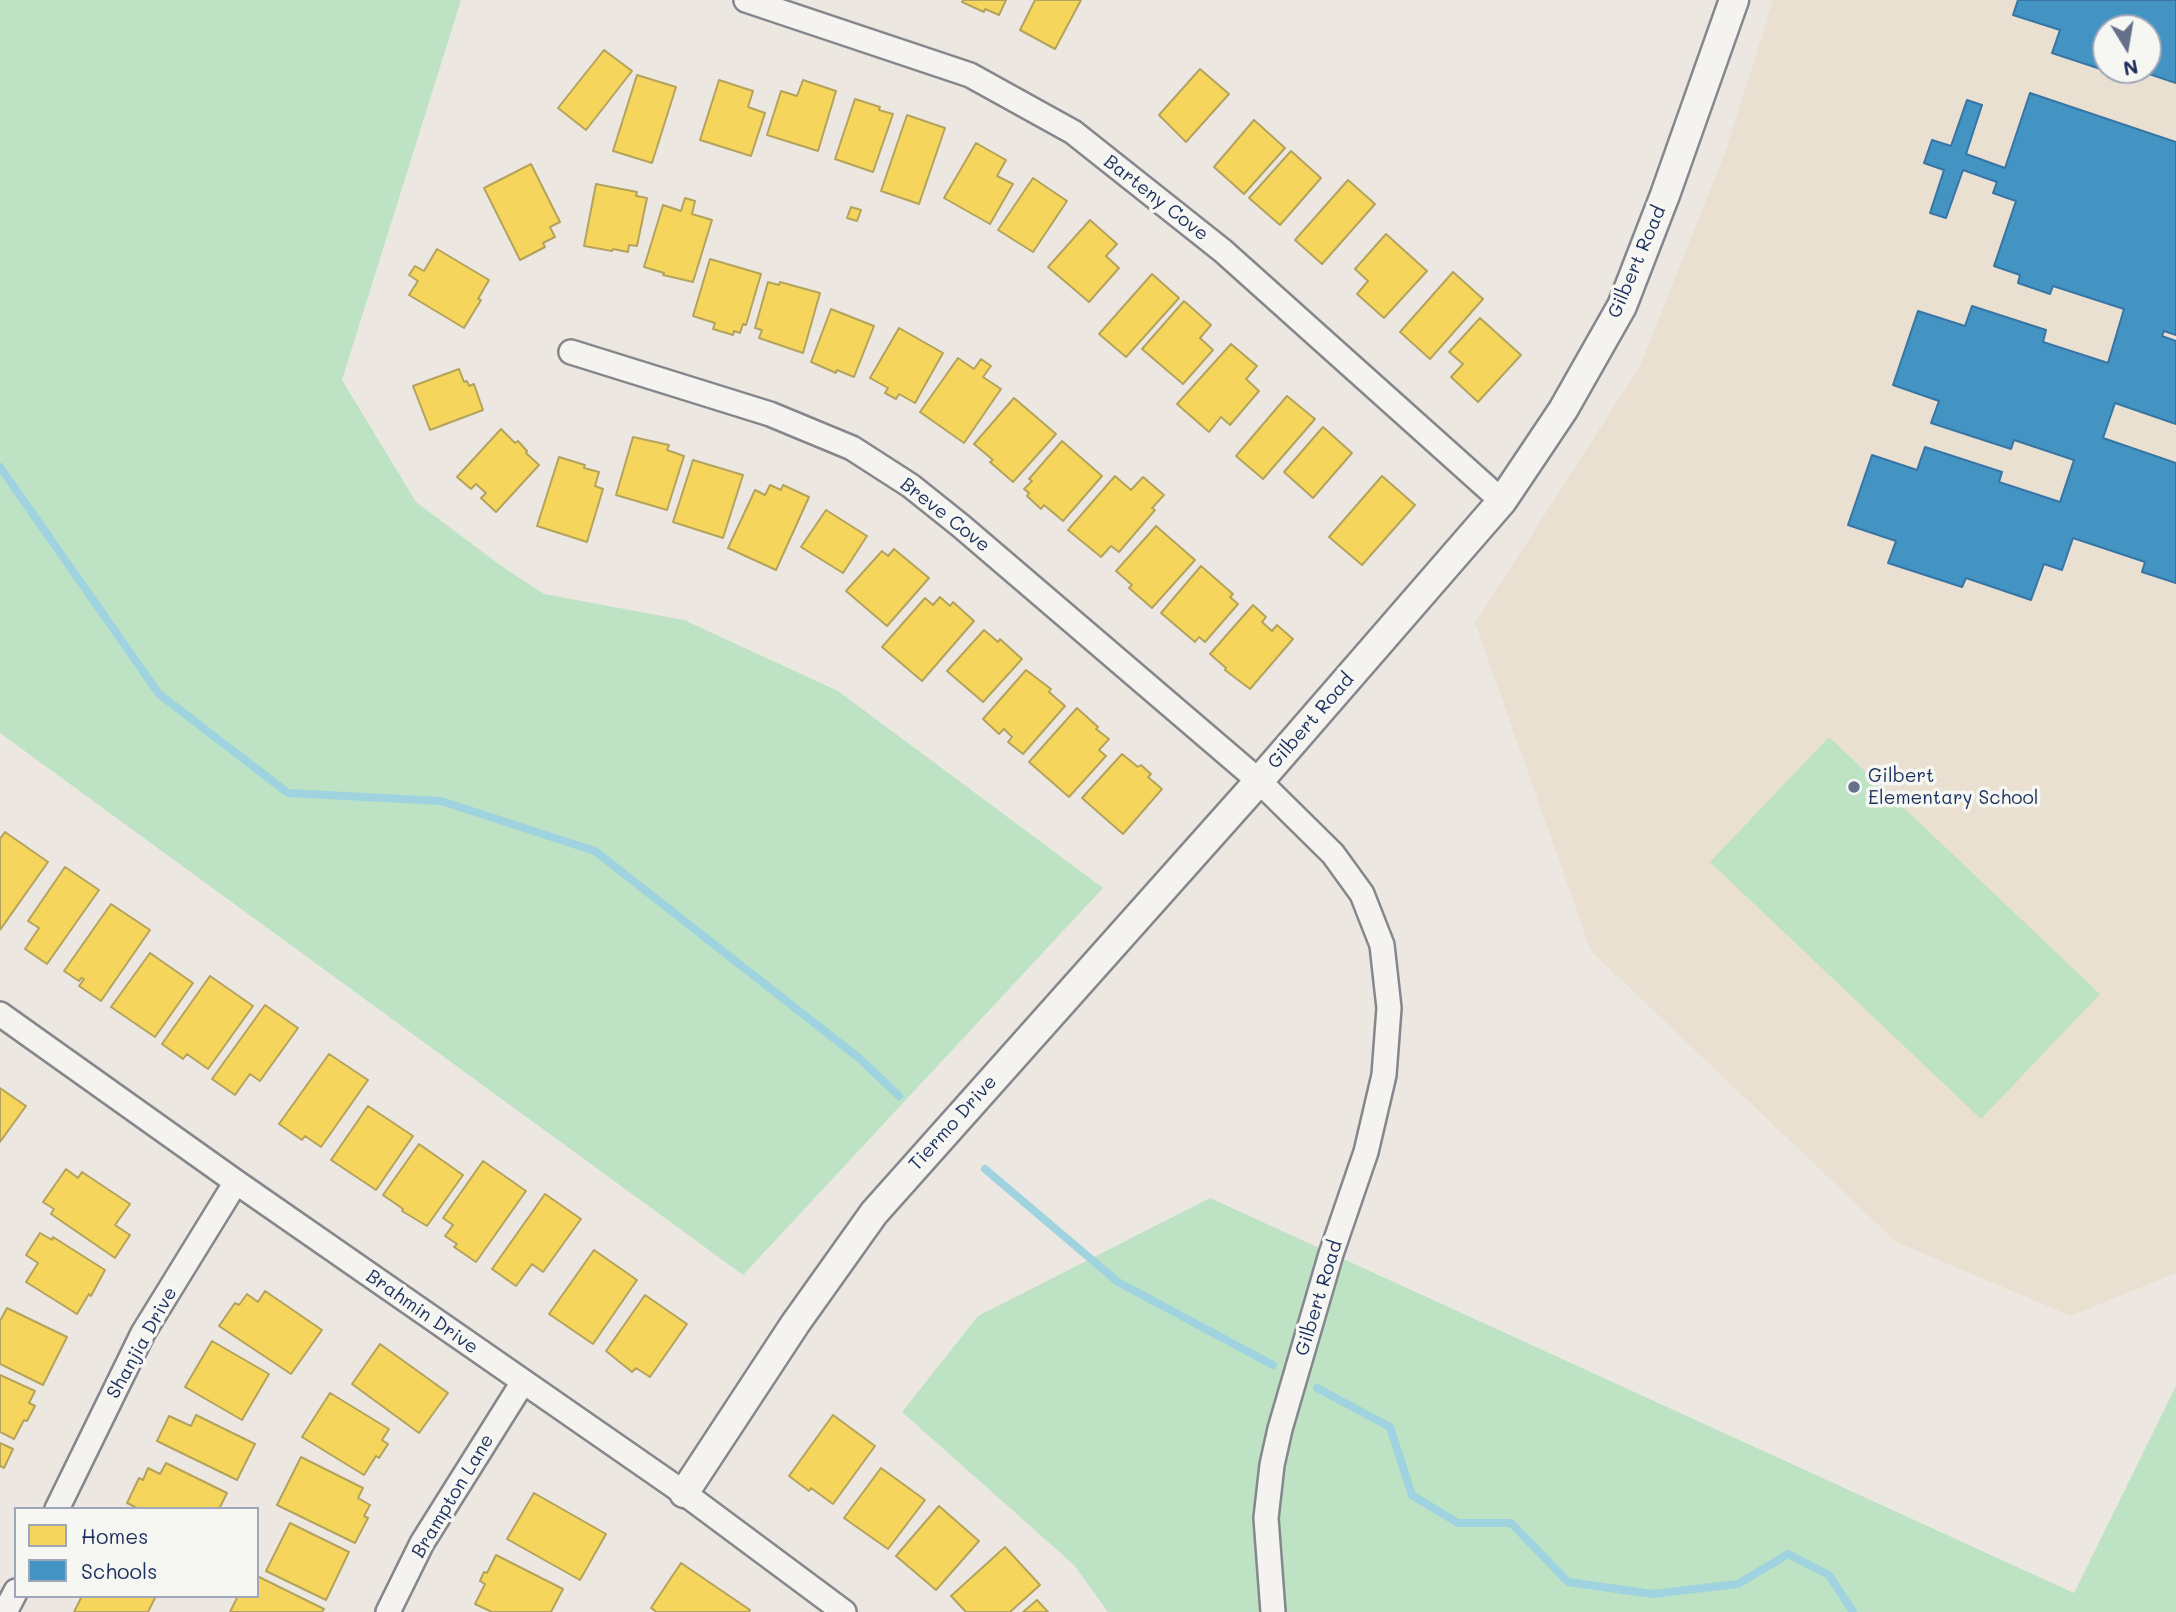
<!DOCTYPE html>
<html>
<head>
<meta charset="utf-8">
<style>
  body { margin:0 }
  #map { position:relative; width:2176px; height:1612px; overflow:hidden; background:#ece8e1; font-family:Mali,sans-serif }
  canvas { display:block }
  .legend { position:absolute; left:14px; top:1507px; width:245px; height:91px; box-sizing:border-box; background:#f6f6f2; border:2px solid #9ea6b7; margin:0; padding:9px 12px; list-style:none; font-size:21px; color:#1b2f5e }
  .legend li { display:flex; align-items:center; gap:14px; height:35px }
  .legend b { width:35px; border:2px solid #9ea6b7 }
  .north { position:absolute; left:2092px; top:14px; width:70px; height:70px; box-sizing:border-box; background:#f6f6f2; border:2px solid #9ea6b7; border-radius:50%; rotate:169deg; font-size:19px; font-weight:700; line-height:28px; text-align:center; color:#1b2f5e }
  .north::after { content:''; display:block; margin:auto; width:24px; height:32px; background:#64708c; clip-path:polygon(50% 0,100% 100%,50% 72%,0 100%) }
</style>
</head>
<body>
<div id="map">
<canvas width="2176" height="1612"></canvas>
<ul class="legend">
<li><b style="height:19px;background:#f6d55c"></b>Homes</li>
<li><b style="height:19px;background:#4393c3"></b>Schools</li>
</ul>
<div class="north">N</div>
</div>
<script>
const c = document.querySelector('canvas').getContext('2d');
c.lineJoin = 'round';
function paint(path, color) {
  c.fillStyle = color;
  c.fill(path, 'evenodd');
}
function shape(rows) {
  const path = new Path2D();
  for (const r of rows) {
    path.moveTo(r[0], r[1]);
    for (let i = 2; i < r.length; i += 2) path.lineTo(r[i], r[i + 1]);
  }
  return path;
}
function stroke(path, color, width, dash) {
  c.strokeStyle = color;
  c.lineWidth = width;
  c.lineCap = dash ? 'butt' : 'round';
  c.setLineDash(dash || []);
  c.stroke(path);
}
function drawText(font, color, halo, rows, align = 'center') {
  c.font = font + ' Mali,sans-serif';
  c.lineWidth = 7;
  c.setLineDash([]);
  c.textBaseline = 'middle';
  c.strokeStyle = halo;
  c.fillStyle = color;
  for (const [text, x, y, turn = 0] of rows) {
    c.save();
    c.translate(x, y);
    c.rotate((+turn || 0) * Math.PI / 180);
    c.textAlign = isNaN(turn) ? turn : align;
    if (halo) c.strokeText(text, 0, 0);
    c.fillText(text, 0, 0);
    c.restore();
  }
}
const built = shape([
  [1773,0,2176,0,2176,1273,2071,1316,1896,1242,1591,951,1475,623,1640,366,1727,147],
  [2106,28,2148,28,2148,70,2106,70]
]);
const green = shape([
  [0,0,461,0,342,380,416,502,504,568,544,594,684,620,838,691,1103,888,743,1275,0,733],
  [1829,737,2100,994,1981,1119,1710,862],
  [1210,1198,2074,1593,2176,1386,2176,1612,1108,1612,1074,1565,902,1412,978,1316]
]);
const homes = shape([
  [963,0,1006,0,999,15,985,9,984,12,962,2,963,0],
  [1035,0,1081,0,1055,49,1020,30,1035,0],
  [604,50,632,71,586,130,558,108,604,50],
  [1200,69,1229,94,1186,142,1159,115,1200,69],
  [637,75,676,87,652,163,613,151,637,75],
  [719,80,753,91,748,107,765,113,751,156,700,140,719,80],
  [803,80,836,91,818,151,767,135,781,91,797,96,803,80],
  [855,99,880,107,879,110,893,114,873,172,835,159,855,99],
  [907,115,945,128,919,204,881,191,907,115],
  [1254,120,1285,148,1244,194,1214,167,1254,120],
  [976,143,1006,160,997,176,1013,184,990,224,944,198,976,143],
  [1291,151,1321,178,1280,225,1249,198,1291,151],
  [531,164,560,222,550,227,555,237,543,243,545,247,520,260,484,188,531,164],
  [1033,178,1067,201,1033,252,998,230,1033,178],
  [1348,180,1375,204,1322,264,1295,240,1348,180],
  [596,184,637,192,636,196,647,198,637,246,629,245,628,252,613,249,612,251,584,246,596,184],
  [685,198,695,201,692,214,712,220,693,282,663,275,664,273,644,267,663,205,681,211,685,198],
  [851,207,861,210,857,221,847,218,851,207],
  [1090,220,1117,244,1106,256,1119,268,1089,302,1048,267,1090,220],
  [1386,234,1427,271,1384,318,1357,294,1368,281,1355,269,1386,234],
  [437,249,489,280,478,299,481,300,464,328,409,295,418,281,409,275,415,266,424,271,437,249],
  [710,259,761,274,746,325,743,324,740,333,734,331,733,335,713,329,715,323,693,316,710,259],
  [1453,272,1483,299,1430,359,1400,332,1453,272],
  [1152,274,1179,298,1126,357,1099,334,1152,274],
  [768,282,779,285,780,282,820,293,803,353,759,338,762,330,755,328,768,282],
  [1184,301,1211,325,1200,338,1213,350,1183,384,1142,349,1184,301],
  [831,309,874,326,854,377,837,370,836,373,811,362,831,309],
  [1480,318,1521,355,1478,402,1451,377,1463,364,1449,352,1480,318],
  [899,328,943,353,915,403,899,394,896,399,885,393,888,388,870,378,899,328],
  [1231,344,1257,366,1246,379,1259,391,1230,425,1221,417,1209,432,1177,404,1231,344],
  [958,358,974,369,981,359,991,366,983,377,1001,389,964,443,920,412,958,358],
  [459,369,464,382,467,381,469,386,474,384,483,410,430,430,413,386,459,369],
  [1287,396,1315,419,1263,479,1236,456,1287,396],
  [1014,398,1056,434,1013,482,990,462,993,460,974,444,1014,398],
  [1323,427,1352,453,1313,498,1284,472,1323,427],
  [501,429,515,443,518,441,527,451,526,453,539,465,496,512,481,498,486,493,476,484,471,489,457,477,501,429],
  [633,437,669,445,667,450,684,456,667,510,616,495,633,437],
  [1062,441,1102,476,1063,521,1044,505,1041,509,1027,496,1029,493,1024,489,1032,481,1029,479,1062,441],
  [559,457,585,465,584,468,599,472,595,486,603,489,587,542,537,526,559,457],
  [693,460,743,475,723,538,673,522,693,460],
  [1115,476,1131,490,1143,477,1164,495,1152,508,1155,510,1119,552,1111,546,1101,557,1068,530,1115,476],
  [1382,476,1415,505,1362,565,1329,537,1382,476],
  [770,485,781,490,783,485,809,497,776,570,728,548,755,490,765,495,770,485],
  [826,510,867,536,843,573,801,547,826,510],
  [1156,526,1195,560,1152,608,1129,588,1132,585,1116,571,1156,526],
  [894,549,929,578,887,626,846,591,882,551,888,556,894,549],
  [1201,566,1233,594,1230,597,1238,604,1205,642,1199,637,1195,642,1161,613,1201,566],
  [940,597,950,606,953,602,974,621,922,681,882,647,925,598,933,605,940,597],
  [1253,605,1266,617,1262,622,1272,631,1277,625,1293,639,1250,689,1225,670,1226,668,1210,654,1253,605],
  [984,630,998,642,1000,639,1022,659,983,702,947,671,984,630],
  [1026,670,1051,689,1049,692,1065,706,1023,754,1008,742,1012,737,1004,729,999,734,983,719,1026,670],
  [1077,708,1098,727,1096,729,1109,739,1099,750,1106,756,1069,797,1029,762,1077,708],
  [1122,754,1138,767,1141,765,1151,774,1148,777,1162,789,1123,834,1082,798,1122,754],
  [5,832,48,862,0,930,0,839,5,832],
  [65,867,99,890,47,964,25,949,39,928,28,921,65,867],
  [111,904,150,930,101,1001,79,986,84,979,81,978,79,981,64,971,111,904],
  [150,953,193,983,155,1037,111,1007,150,953],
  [210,976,253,1006,208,1069,187,1054,183,1059,162,1044,210,976],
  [265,1005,298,1028,260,1081,250,1074,235,1095,212,1079,265,1005],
  [329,1054,368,1080,321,1147,305,1136,302,1140,279,1124,329,1054],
  [0,1088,26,1106,0,1142,0,1088],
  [368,1106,413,1136,376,1190,331,1160,368,1106],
  [419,1144,463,1175,427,1226,402,1211,403,1209,383,1195,419,1144],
  [483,1161,526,1191,476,1262,454,1247,457,1244,445,1236,453,1225,443,1218,483,1161],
  [66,1169,78,1178,82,1172,130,1204,115,1225,130,1235,115,1258,51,1214,54,1209,43,1202,66,1169],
  [545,1194,581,1219,543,1272,532,1264,516,1286,492,1269,545,1194],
  [40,1233,52,1240,53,1237,105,1270,91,1296,89,1294,77,1314,26,1282,38,1263,26,1255,40,1233],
  [594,1250,637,1280,593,1344,549,1314,594,1250],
  [265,1291,322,1330,291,1374,219,1326,235,1303,239,1305,247,1294,258,1302,265,1291],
  [645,1295,687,1324,650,1377,636,1368,632,1372,606,1351,645,1295],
  [7,1308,67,1337,43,1385,0,1364,0,1321,7,1308],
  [212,1341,269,1374,242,1420,185,1387,212,1341],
  [380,1344,448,1393,419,1433,352,1384,380,1344],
  [0,1375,35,1391,29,1403,35,1406,27,1421,24,1420,14,1439,0,1432,0,1375],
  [330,1393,389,1429,382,1440,388,1444,379,1458,376,1456,364,1475,302,1437,330,1393],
  [196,1415,255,1444,237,1480,157,1441,169,1416,191,1426,196,1415],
  [833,1415,875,1446,833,1504,811,1488,809,1491,789,1476,833,1415],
  [0,1443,13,1449,4,1468,0,1466,0,1443],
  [301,1457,363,1488,358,1498,370,1505,364,1516,368,1518,355,1543,277,1505,301,1457],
  [166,1463,227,1493,219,1509,139,1509,127,1503,139,1478,143,1480,148,1468,160,1474,166,1463],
  [881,1468,925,1500,888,1549,844,1518,881,1468],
  [534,1493,606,1534,580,1580,507,1539,534,1493],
  [939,1506,979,1541,936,1590,896,1556,939,1506],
  [290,1523,349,1552,326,1600,266,1571,290,1523],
  [1005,1547,1040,1585,1010,1612,966,1612,951,1596,1005,1547],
  [496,1555,563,1589,551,1612,492,1612,475,1604,485,1584,480,1581,484,1572,487,1573,496,1555],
  [681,1563,750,1610,749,1612,657,1612,651,1608,681,1563],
  [257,1576,324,1609,322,1612,230,1612,238,1596,257,1596,257,1576],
  [82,1596,156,1596,148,1612,74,1612,82,1596],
  [1037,1600,1048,1612,1023,1612,1037,1600]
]);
const schools = shape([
  [2018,0,2176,0,2176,83,2137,70,2148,70,2148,28,2106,28,2106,70,2134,70,2131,79,2052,53,2060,30,2013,15,2018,0],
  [2030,93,2176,142,2176,335,2164,331,2162,336,2176,341,2176,424,2115,403,2103,438,2176,463,2176,583,2142,572,2145,562,2073,538,2062,570,2044,564,2031,600,1966,578,1962,587,1888,563,1896,541,1848,525,1872,455,1917,470,1925,447,2002,472,1999,482,2060,502,2074,460,2014,440,2011,449,1931,423,1939,401,1893,385,1918,311,1965,326,1972,306,2046,330,2043,342,2108,363,2124,309,2053,286,2050,294,2018,283,2020,275,1994,266,2016,201,1993,193,1997,182,1963,170,1946,218,1930,213,1944,170,1924,163,1932,140,1951,146,1967,100,1982,105,1966,154,2005,168,2030,93]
]);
const stream = shape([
  [0,467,159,694,288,793,441,801,595,851,859,1058,899,1096],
  [985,1169,1118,1282,1273,1365],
  [1317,1388,1390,1427,1412,1495,1458,1523,1511,1523,1568,1582,1652,1594,1738,1584,1788,1554,1829,1575,1853,1612]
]);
const minor = shape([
  [746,0,970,75,1073,132,1223,251,1502,501],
  [571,352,770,414,852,448,911,486,961,526,1259,781,1333,854,1362,894,1382,945,1389,1008,1384,1075,1366,1152,1331,1254,1280,1429,1272,1465,1266,1518,1273,1612],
  [0,1014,236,1182,684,1493,844,1612],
  [57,1509,143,1333,236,1182],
  [5,1612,16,1591],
  [388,1612,422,1543,523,1382]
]);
const tertiary = shape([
  [684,1493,795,1324,874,1213,1259,781,1502,501,1563,410,1622,306,1665,195,1734,0]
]);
const markers = [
  [1854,787,7,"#64708c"]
];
const streetNames = [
  ["Barteny Cove",1156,198,38],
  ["Gilbert Road",1637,262,-67],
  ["Breve Cove",945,515,38],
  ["Gilbert Road",1311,721,-49],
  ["Tiermo Drive",953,1123,-48],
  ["Gilbert Road",1319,1298,-73],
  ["Brahmin Drive",422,1312,35],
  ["Shanjia Drive",142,1343,-61],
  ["Brampton Lane",453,1496,-59]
];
const poiNames = [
  ["Gilbert",1868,776],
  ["Elementary School",1868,798]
];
paint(built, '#eae0d1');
paint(green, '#bde3c4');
paint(homes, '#f6d55c');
stroke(homes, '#b4a35d', 2);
paint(schools, '#4393c3');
stroke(schools, '#3775a5', 2);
stroke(stream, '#a0d3e0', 8);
stroke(minor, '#85878d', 28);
stroke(tertiary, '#85878d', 33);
stroke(minor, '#f4f3f0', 23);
stroke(tertiary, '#f4f3f0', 28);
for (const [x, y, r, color] of markers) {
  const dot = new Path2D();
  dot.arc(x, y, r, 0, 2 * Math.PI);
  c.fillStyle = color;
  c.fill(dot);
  stroke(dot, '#f6f6f2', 2.5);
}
drawText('19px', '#1b2f5e', '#f6f6f2', streetNames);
drawText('19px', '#1b2f5e', '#f6f6f2', poiNames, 'left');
</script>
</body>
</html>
